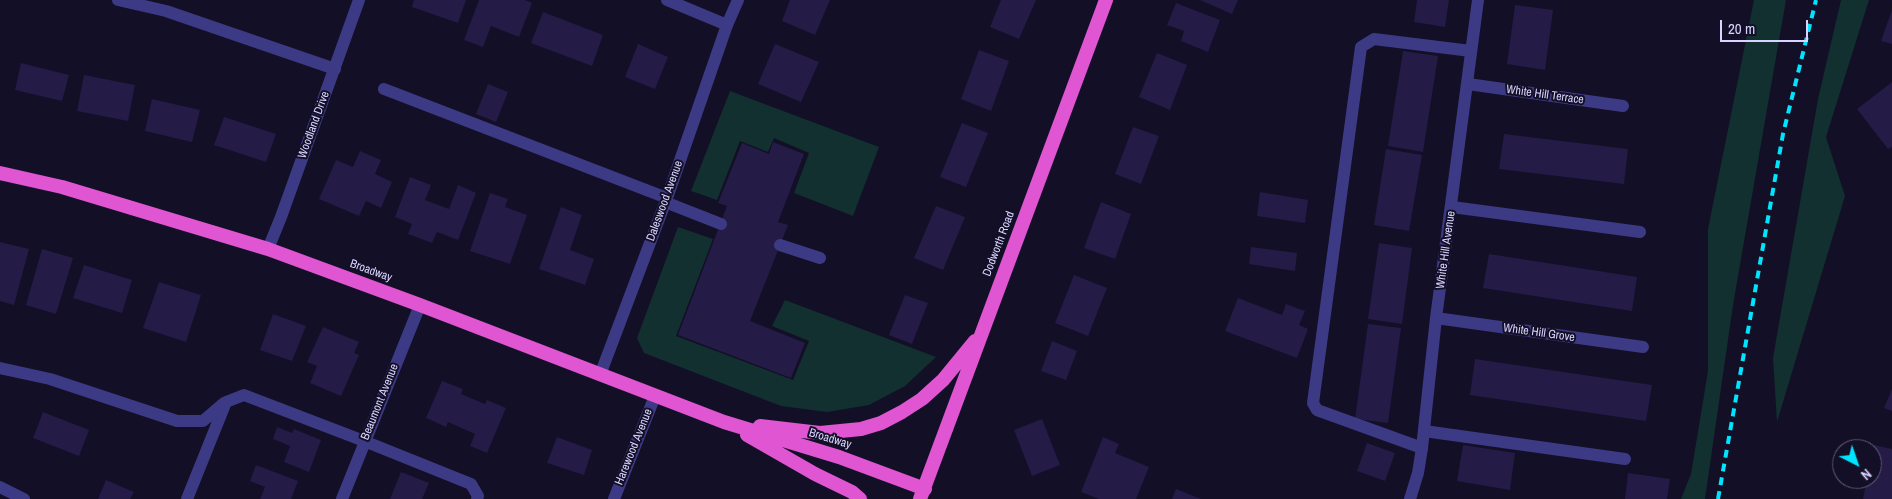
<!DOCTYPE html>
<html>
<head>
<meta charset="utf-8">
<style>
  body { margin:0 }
  #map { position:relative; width:1892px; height:499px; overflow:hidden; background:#130f26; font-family:"Archivo Narrow",sans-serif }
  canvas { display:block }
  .north { position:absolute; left:1832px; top:439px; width:50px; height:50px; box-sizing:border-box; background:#130f26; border:1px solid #625e7d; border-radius:50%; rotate:139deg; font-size:14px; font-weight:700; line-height:20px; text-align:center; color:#d9d4ff }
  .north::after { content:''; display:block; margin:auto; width:18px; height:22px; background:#00e5ff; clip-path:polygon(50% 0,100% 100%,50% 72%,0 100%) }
  .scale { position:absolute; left:1720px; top:20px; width:88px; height:22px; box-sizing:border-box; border:2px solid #d9d4ff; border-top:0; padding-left:6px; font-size:15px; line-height:18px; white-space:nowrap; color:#d9d4ff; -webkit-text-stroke:4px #130f26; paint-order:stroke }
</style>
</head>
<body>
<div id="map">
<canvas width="1892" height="499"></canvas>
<div class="north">N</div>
<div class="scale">20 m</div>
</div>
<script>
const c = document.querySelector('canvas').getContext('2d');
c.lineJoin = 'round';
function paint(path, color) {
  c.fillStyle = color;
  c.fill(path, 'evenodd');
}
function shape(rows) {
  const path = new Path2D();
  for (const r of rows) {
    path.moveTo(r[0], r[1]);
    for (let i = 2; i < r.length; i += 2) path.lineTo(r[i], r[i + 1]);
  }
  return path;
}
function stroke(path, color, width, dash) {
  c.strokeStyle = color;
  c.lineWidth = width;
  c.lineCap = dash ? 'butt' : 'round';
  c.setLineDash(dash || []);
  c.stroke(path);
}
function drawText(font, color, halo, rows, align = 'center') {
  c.font = font + ' "Archivo Narrow",sans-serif';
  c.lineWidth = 4;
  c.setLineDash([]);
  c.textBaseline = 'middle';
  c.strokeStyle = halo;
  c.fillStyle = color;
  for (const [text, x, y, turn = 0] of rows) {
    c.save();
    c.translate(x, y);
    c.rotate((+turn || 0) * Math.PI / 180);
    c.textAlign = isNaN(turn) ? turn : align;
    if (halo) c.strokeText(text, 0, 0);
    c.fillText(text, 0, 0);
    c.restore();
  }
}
const green = shape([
  [1754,0,1786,0,1733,305,1705,499,1681,499,1691,474,1708,371,1708,229],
  [1841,0,1869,0,1826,137,1845,196,1777,422,1773,358,1818,99],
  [730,91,879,147,853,216,794,193,809,153,774,138,768,152,740,141,717,200,691,191],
  [678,227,713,239,676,336,793,380,809,341,772,326,785,300,936,357,905,386,869,405,827,412,781,406,644,353,637,338]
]);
const building = shape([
  [414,0,466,0,458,23,412,7],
  [479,0,525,0,532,3,519,37,491,26,483,47,464,40],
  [790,0,830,0,815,35,782,21],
  [1001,0,1036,0,1019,39,990,27],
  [1200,0,1238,0,1232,14],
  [1417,0,1449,0,1445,27,1414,22],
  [1176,3,1220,20,1208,52,1181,41,1184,31,1167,25],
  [1515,5,1553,10,1545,70,1507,64],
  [1892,10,1892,44,1881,41],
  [543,12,603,35,592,66,531,43],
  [638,44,668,57,655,89,625,77],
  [775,44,819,62,801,102,758,84],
  [979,50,1009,61,991,111,961,99],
  [1403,51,1438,56,1423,152,1388,146],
  [1157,53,1187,65,1170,110,1139,97],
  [21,63,69,75,62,101,15,90],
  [84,75,135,85,128,121,77,111],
  [1892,82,1892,147,1888,149,1857,109],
  [488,84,508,92,496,122,476,114],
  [152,99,200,110,192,142,145,131],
  [224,117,276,134,266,162,214,145],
  [962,123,988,133,966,187,940,177],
  [1133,127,1159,136,1141,184,1115,174],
  [1504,134,1628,149,1624,184,1499,169],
  [773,142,804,154,778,222,788,225,750,321,805,343,791,378,678,335,727,206,718,203,742,143,769,154],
  [1386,149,1422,155,1409,231,1374,225],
  [360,151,381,160,375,174,392,182,381,208,366,201,359,216,319,199,336,160,353,167],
  [410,177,431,185,425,200,449,209,458,185,476,193,458,240,437,232,432,243,408,234,412,224,395,217],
  [1260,192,1308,200,1305,223,1257,216],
  [490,193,508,199,505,207,527,215,510,264,470,251],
  [1101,202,1131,214,1115,259,1084,248],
  [936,206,965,217,943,270,914,258],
  [561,207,582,215,570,250,594,259,585,285,539,269],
  [0,242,29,249,14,305,0,301],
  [1379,243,1412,248,1402,324,1368,319],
  [1251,247,1297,253,1295,271,1249,264],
  [42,249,73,258,56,314,26,305],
  [1489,254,1637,277,1632,311,1483,288],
  [84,265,132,280,122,313,73,298],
  [1074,275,1107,288,1088,336,1055,323],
  [159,282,201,295,186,342,143,328],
  [905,295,928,303,912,344,889,335],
  [1238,298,1282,315,1286,304,1305,311,1299,325,1308,329,1297,358,1225,331],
  [273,314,306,326,292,361,260,350],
  [1368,324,1401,328,1388,423,1355,419],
  [323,327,359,342,354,353,359,355,341,396,310,383,317,366,307,362],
  [1052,341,1077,351,1066,380,1041,371],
  [1475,359,1652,385,1646,421,1470,395],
  [442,381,463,389,461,394,485,404,487,400,506,408,487,453,470,446,475,434,448,422,446,427,426,418],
  [1892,389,1892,411,1884,408],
  [43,412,89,430,79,456,33,438],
  [1042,419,1060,465,1032,476,1014,430],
  [277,427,292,433,294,429,321,440,309,472,284,462,290,446,273,439],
  [557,437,592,450,584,475,547,463],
  [1103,437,1119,444,1115,453,1149,467,1136,499,1099,499,1081,492],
  [1367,443,1395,453,1385,481,1357,471],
  [1463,445,1515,453,1510,490,1457,481],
  [1874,445,1892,449,1892,499,1863,499,1867,479,1872,479,1872,457],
  [256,465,298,481,291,499,260,499,265,487,250,481],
  [401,472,429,483,422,499,390,499],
  [1628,473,1670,479,1667,499,1625,499],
  [106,480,134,492,130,499,98,499],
  [1176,489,1201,499,1172,499]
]);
const service = shape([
  [118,0,166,11,335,69],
  [1468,84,1623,106],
  [384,89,667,198],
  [665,202,721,224],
  [1452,207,1640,232],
  [780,245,820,258],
  [0,368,50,379,177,421,203,421,224,403],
  [1424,431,1625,459],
  [1422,448,1317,410,1313,403,1361,47,1374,39,1471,51],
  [187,499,226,402,244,395,364,441,471,484,478,496,477,499]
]);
const minor = shape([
  [667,0,727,25],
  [268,249,281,217,359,0],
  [1436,318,1643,347],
  [600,375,667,198,727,25,738,0],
  [0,487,24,499],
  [342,499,420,305],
  [614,499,655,396],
  [1410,499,1418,473,1422,448,1436,318,1478,0]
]);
const trunk = shape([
  [0,173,62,187,268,249,420,305,724,422,839,457,925,489],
  [760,426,820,433,861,429,881,423,902,412,922,399,943,380,975,341],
  [747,435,815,474,852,492,860,499],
  [920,499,1106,0]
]);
const rail = shape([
  [1718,499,1783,134,1816,0]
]);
const streetNames = [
  ["White Hill Terrace",1545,95,8],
  ["Woodland Drive",314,125,-70],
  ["Daleswood Avenue",665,201,-70],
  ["Dodworth Road",999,244,-69],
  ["White Hill Avenue",1446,250,-82],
  ["Broadway",371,271,20],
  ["White Hill Grove",1539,333,8],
  ["Beaumont Avenue",380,402,-68],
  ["Broadway",830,439,17],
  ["Harewood Avenue",634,447,-68]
];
paint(green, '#12302f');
paint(building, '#241b47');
stroke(service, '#3d3a85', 12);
stroke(minor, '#3d3a85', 12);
stroke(trunk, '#e055d1', 14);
stroke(rail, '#00e5ff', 4, [8, 6]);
drawText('12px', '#d9d4ff', '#130f26', streetNames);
</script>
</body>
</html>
